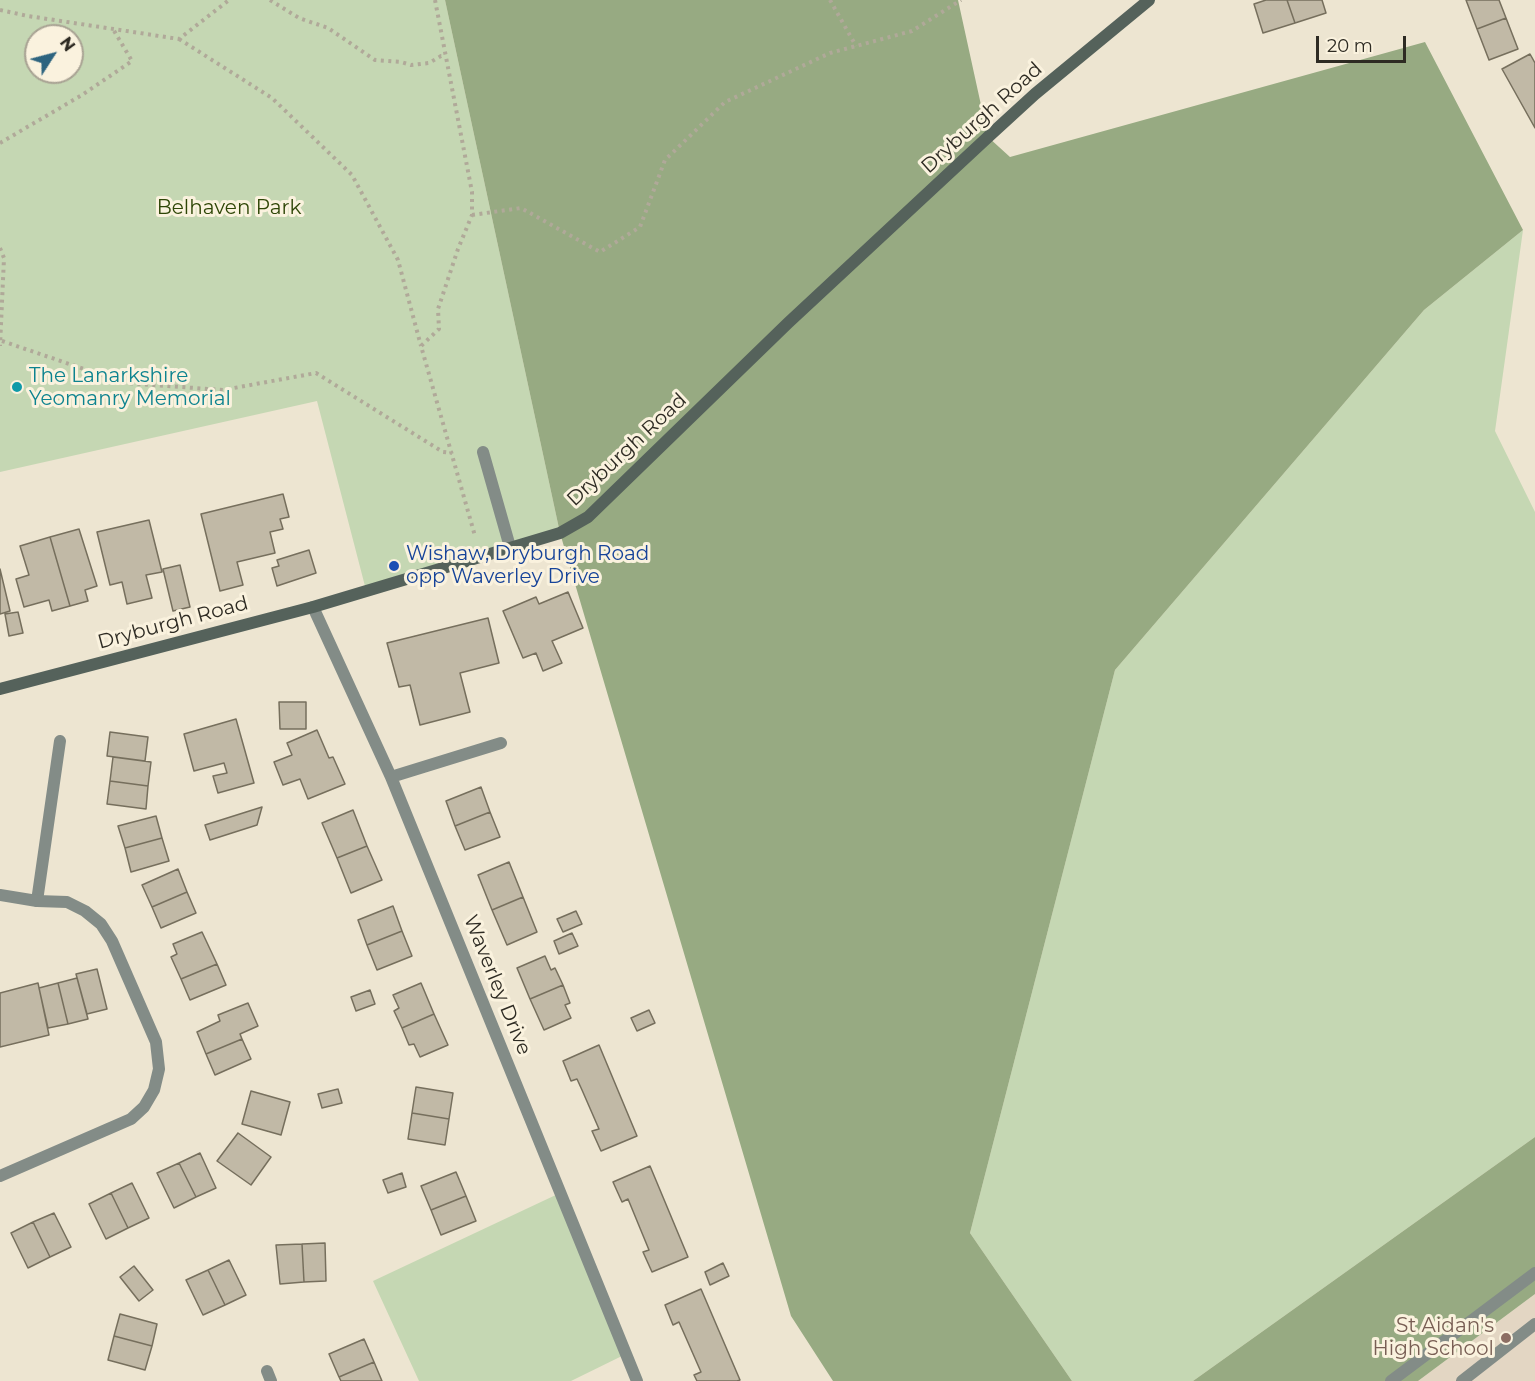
<!DOCTYPE html>
<html>
<head>
<meta charset="utf-8">
<style>
  body { margin:0 }
  #map { position:relative; width:1535px; height:1381px; overflow:hidden; background:#ede5d1; font-family:Montserrat,sans-serif }
  canvas { display:block }
  .north { position:absolute; left:24px; top:24px; width:60px; height:60px; box-sizing:border-box; background:#faf2de; border:2px solid #a8a293; border-radius:50%; rotate:54deg; font-size:16px; font-weight:700; line-height:24px; text-align:center; color:#2e2b23 }
  .north::after { content:''; display:block; margin:auto; width:21px; height:27px; background:#2d647f; clip-path:polygon(50% 0,100% 100%,50% 72%,0 100%) }
  .scale { position:absolute; left:1316px; top:36px; width:90px; height:27px; box-sizing:border-box; border:3px solid #2e2b23; border-top:0; padding-left:8px; font-size:18px; line-height:21px; white-space:nowrap; color:#2e2b23; -webkit-text-stroke:4px #faf2de; paint-order:stroke }
</style>
</head>
<body>
<div id="map">
<canvas width="1535" height="1381"></canvas>
<div class="north">N</div>
<div class="scale">20 m</div>
</div>
<script>
const c = document.querySelector('canvas').getContext('2d');
c.lineJoin = 'round';
function paint(path, color) {
  c.fillStyle = color;
  c.fill(path, 'evenodd');
}
function shape(rows) {
  const path = new Path2D();
  for (const r of rows) {
    path.moveTo(r[0], r[1]);
    for (let i = 2; i < r.length; i += 2) path.lineTo(r[i], r[i + 1]);
  }
  return path;
}
function stroke(path, color, width, dash) {
  c.strokeStyle = color;
  c.lineWidth = width;
  c.lineCap = dash ? 'butt' : 'round';
  c.setLineDash(dash || []);
  c.stroke(path);
}
function drawText(font, color, halo, rows, align = 'center') {
  c.font = font + ' Montserrat,sans-serif';
  c.lineWidth = 6;
  c.setLineDash([]);
  c.textBaseline = 'middle';
  c.strokeStyle = halo;
  c.fillStyle = color;
  for (const [text, x, y, turn = 0] of rows) {
    c.save();
    c.translate(x, y);
    c.rotate((+turn || 0) * Math.PI / 180);
    c.textAlign = isNaN(turn) ? turn : align;
    if (halo) c.strokeText(text, 0, 0);
    c.fillText(text, 0, 0);
    c.restore();
  }
}
const education = shape([
  [1535,1294,1535,1381,1418,1381]
]);
const green = shape([
  [0,0,445,0,560,533,366,590,317,401,0,472],
  [36,36,72,36,72,72,36,72],
  [1523,230,1495,431,1535,512,1535,1137,1193,1381,1072,1381,970,1233,1115,670,1424,310],
  [560,1193,626,1354,571,1381,419,1381,373,1281]
]);
const forest = shape([
  [445,0,958,0,988,137,1010,157,1425,42,1523,230,1424,310,1115,670,970,1233,1072,1381,833,1381,791,1316,560,533],
  [1535,1137,1535,1294,1418,1381,1193,1381]
]);
const building = shape([
  [1266,0,1287,0,1295,23,1263,33,1254,4,1266,0],
  [1287,0,1322,0,1326,13,1295,23,1287,0],
  [1466,0,1499,0,1506,18,1477,29,1466,0],
  [1506,18,1518,49,1489,60,1477,29,1506,18],
  [1530,54,1535,63,1535,128,1502,69,1530,54],
  [283,494,289,517,280,519,283,529,270,532,275,553,237,562,243,585,220,591,201,514,283,494],
  [149,520,162,572,146,575,152,598,127,604,122,582,110,585,97,532,149,520],
  [79,529,97,586,85,590,88,601,70,606,50,537,79,529],
  [50,537,70,606,52,611,49,600,24,607,16,579,29,575,20,546,50,537],
  [309,550,316,573,277,586,272,568,279,566,277,560,309,550],
  [180,565,190,607,173,611,163,569,180,565],
  [0,569,10,611,0,614,0,569],
  [568,592,583,628,552,641,562,663,543,671,536,653,523,658,503,611,536,597,539,604,568,592],
  [18,612,23,633,9,636,5,614,18,612],
  [488,618,499,663,460,673,470,712,420,725,410,685,399,687,387,643,488,618],
  [279,702,306,702,306,729,280,729,279,702],
  [236,719,254,783,218,793,213,776,227,773,224,763,194,771,184,734,236,719],
  [317,730,329,758,333,757,345,784,308,799,300,779,283,785,274,762,292,755,287,743,317,730],
  [110,732,148,737,145,761,107,756,110,732],
  [113,757,151,762,148,786,110,781,113,757],
  [110,781,148,786,146,809,107,804,110,781],
  [481,787,490,812,455,826,446,801,481,787],
  [262,807,257,825,210,840,205,825,262,807],
  [353,810,367,846,337,858,322,823,353,810],
  [490,812,500,837,465,850,455,826,490,812],
  [156,816,162,838,125,848,118,826,156,816],
  [162,838,169,861,131,872,125,848,162,838],
  [367,846,382,880,351,893,337,858,367,846],
  [509,862,523,897,492,910,478,875,509,862],
  [178,869,187,892,152,907,142,885,178,869],
  [187,892,196,913,161,928,152,907,187,892],
  [523,897,537,932,507,945,492,910,523,897],
  [393,906,402,931,367,945,358,920,393,906],
  [576,911,582,924,563,932,557,919,576,911],
  [402,931,412,956,377,970,367,945,402,931],
  [202,932,217,964,181,979,171,957,177,954,173,944,202,932],
  [572,933,578,946,559,954,554,941,572,933],
  [545,956,551,970,555,968,563,985,530,999,517,968,545,956],
  [217,964,226,985,190,1000,181,979,217,964],
  [97,969,107,1009,87,1014,76,974,97,969],
  [77,978,88,1019,68,1024,58,983,77,978],
  [38,983,49,1035,0,1047,0,993,38,983],
  [58,983,68,1024,48,1028,39,988,58,983],
  [421,983,434,1014,402,1028,394,1011,399,1008,393,995,421,983],
  [563,985,570,1003,565,1005,571,1018,544,1030,530,999,563,985],
  [370,990,375,1004,356,1011,351,997,370,990],
  [248,1003,258,1026,240,1034,242,1039,206,1054,197,1032,220,1021,218,1015,248,1003],
  [649,1010,655,1023,637,1031,631,1018,649,1010],
  [434,1014,448,1045,420,1057,414,1044,409,1045,402,1028,434,1014],
  [242,1039,251,1059,215,1075,206,1054,242,1039],
  [599,1045,637,1136,601,1151,592,1131,599,1129,582,1090,577,1079,571,1081,563,1061,599,1045],
  [416,1087,453,1093,449,1119,412,1113,416,1087],
  [338,1089,342,1103,322,1108,318,1094,338,1089],
  [251,1091,290,1102,281,1135,242,1124,251,1091],
  [412,1113,449,1119,445,1145,408,1139,412,1113],
  [238,1133,271,1157,251,1185,217,1161,238,1133],
  [200,1153,216,1188,196,1197,179,1163,200,1153],
  [179,1163,196,1197,174,1208,157,1173,179,1163],
  [650,1166,688,1257,652,1272,643,1252,649,1250,628,1199,622,1202,613,1182,650,1166],
  [456,1172,466,1196,431,1210,421,1186,456,1172],
  [402,1173,406,1187,388,1193,383,1180,402,1173],
  [132,1183,149,1218,128,1228,111,1193,132,1183],
  [111,1193,128,1228,106,1239,89,1204,111,1193],
  [466,1196,476,1221,441,1235,431,1210,466,1196],
  [54,1213,71,1247,50,1257,33,1222,54,1213],
  [33,1222,50,1257,28,1268,11,1233,33,1222],
  [325,1243,326,1281,304,1282,302,1244,325,1243],
  [302,1244,304,1282,280,1284,276,1245,302,1244],
  [229,1260,246,1295,225,1305,208,1270,229,1260],
  [723,1263,729,1276,710,1285,705,1272,723,1263],
  [134,1266,153,1290,139,1301,120,1277,134,1266],
  [208,1270,225,1305,203,1315,186,1280,208,1270],
  [701,1289,740,1380,737,1381,697,1381,694,1375,701,1372,679,1322,673,1325,665,1305,701,1289],
  [120,1314,157,1324,152,1346,114,1336,120,1314],
  [114,1336,152,1346,145,1370,108,1360,114,1336],
  [364,1339,374,1362,339,1377,329,1354,364,1339],
  [374,1362,382,1381,341,1381,339,1377,374,1362]
]);
const path = shape([
  [270,0,299,18,328,28,375,60,401,62,411,65,429,63,441,56,445,56],
  [435,0,472,192,472,215,458,249,438,309,439,329,421,346,475,536],
  [830,0,856,46],
  [0,10,28,16,179,39,229,0],
  [179,39,272,98,352,175,398,260,421,346],
  [0,143,82,95,132,61,113,29],
  [472,215,521,208,600,252,640,227,665,160,725,102,830,53,912,31,961,0],
  [0,248,4,258,0,346],
  [2,341,125,383,223,390,316,373,443,452,452,453]
]);
const lane = shape([
  [483,452,510,547],
  [37,901,60,741],
  [267,1371,271,1381],
  [1391,1381,1535,1273],
  [1462,1381,1535,1324]
]);
const street = shape([
  [313,607,391,777,637,1381],
  [391,777,501,743],
  [0,895,37,901,67,902,85,911,101,924,112,941,156,1042,159,1069,154,1090,144,1107,131,1119,0,1176]
]);
const secondary = shape([
  [0,689,313,607,560,533,588,517,788,323,988,137,1035,94,1149,0]
]);
const markers = [
  [17,387,6,"#0f9aa8"],
  [394,566,6,"#1a4fb4"],
  [1506,1338,6,"#8d6e63"]
];
const streetNames = [
  ["Dryburgh Road",982,118,-42],
  ["Dryburgh Road",627,450,-43],
  ["Dryburgh Road",173,623,-15],
  ["Waverley Drive",497,985,68]
];
const parkNames = [
  ["Belhaven Park",229,208]
];
const cultureNames = [
  ["The Lanarkshire",29,376],
  ["Yeomanry Memorial",29,399]
];
const transitNames = [
  ["Wishaw, Dryburgh Road",406,554],
  ["opp Waverley Drive",406,577]
];
const educationNames = [
  ["St Aidan's",1494,1326],
  ["High School",1494,1349]
];
paint(education, '#e3d6c3');
paint(green, '#c5d7b3');
paint(forest, '#97aa82');
paint(building, '#c1b9a6');
stroke(building, '#766f5d', 1.5);
stroke(path, '#b0a999', 4, [3, 4.5]);
stroke(lane, '#838c87', 12);
stroke(street, '#838c87', 12);
stroke(secondary, '#55625b', 12);
for (const [x, y, r, color] of markers) {
  const dot = new Path2D();
  dot.arc(x, y, r, 0, 2 * Math.PI);
  c.fillStyle = color;
  c.fill(dot);
  stroke(dot, '#faf2de', 2);
}
drawText('20px', '#2e2b23', '#faf2de', streetNames);
drawText('20px', '#2e4606', '#faf2de', parkNames);
drawText('20px', '#0d838f', '#faf2de', cultureNames, 'left');
drawText('20px', '#164399', '#faf2de', transitNames, 'left');
drawText('20px', '#785e54', '#faf2de', educationNames, 'right');
</script>
</body>
</html>
